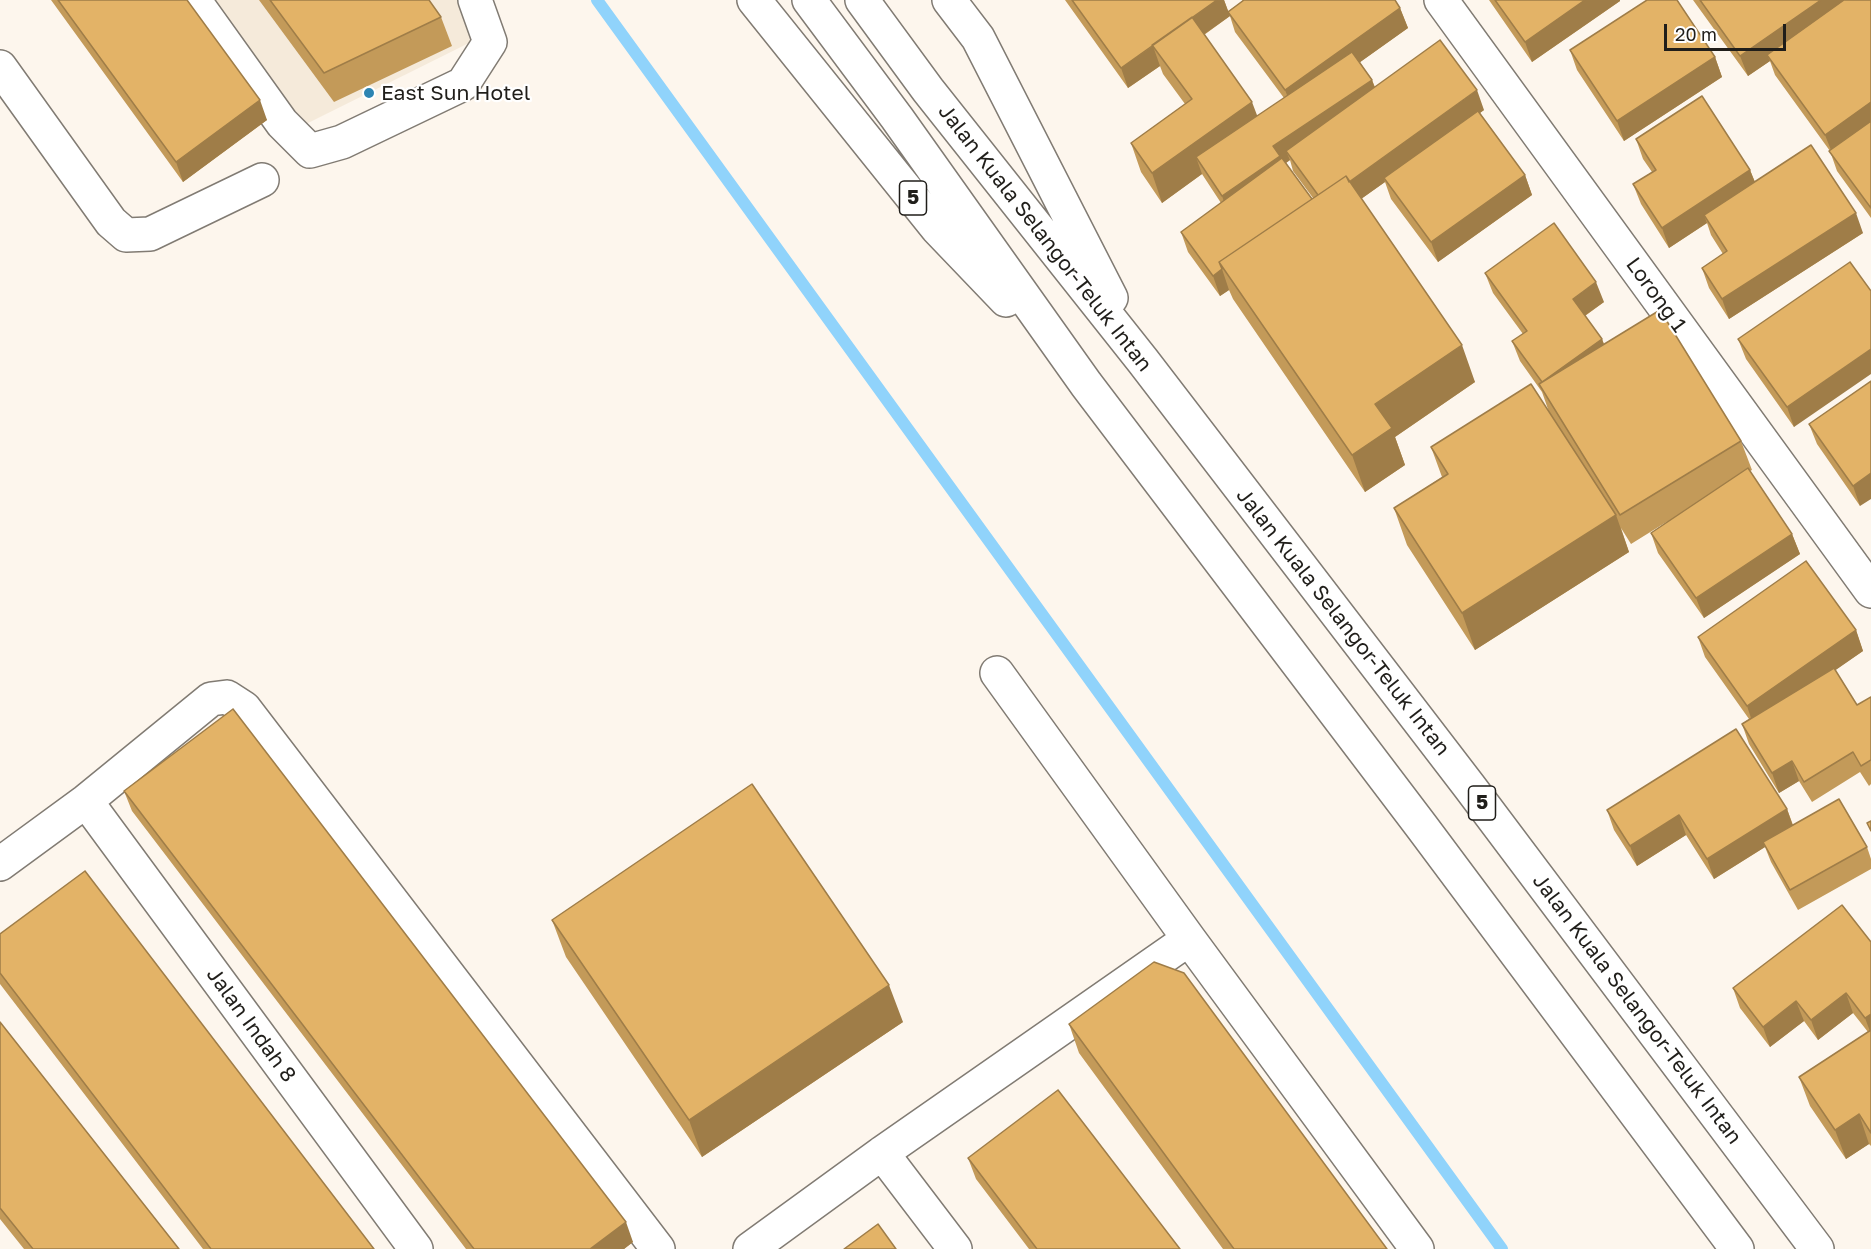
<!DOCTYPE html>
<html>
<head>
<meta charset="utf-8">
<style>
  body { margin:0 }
  #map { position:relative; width:1871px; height:1249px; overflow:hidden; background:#fdf6ed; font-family:"Golos Text",sans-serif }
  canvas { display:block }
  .scale { position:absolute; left:1664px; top:24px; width:122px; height:27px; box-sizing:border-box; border:3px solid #201e1a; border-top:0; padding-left:8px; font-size:18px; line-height:21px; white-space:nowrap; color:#201e1a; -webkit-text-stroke:4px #fff; paint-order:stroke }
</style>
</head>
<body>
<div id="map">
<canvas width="1871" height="1249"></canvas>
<div class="scale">20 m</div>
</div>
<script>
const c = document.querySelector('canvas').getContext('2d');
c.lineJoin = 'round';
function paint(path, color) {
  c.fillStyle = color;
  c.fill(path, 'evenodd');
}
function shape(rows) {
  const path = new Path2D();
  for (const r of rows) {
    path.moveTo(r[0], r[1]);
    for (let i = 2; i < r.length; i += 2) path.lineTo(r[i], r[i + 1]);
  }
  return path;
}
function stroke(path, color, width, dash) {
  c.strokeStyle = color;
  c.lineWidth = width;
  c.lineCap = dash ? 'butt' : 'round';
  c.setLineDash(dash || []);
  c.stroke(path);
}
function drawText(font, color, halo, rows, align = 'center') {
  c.font = font + ' "Golos Text",sans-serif';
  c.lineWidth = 4.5;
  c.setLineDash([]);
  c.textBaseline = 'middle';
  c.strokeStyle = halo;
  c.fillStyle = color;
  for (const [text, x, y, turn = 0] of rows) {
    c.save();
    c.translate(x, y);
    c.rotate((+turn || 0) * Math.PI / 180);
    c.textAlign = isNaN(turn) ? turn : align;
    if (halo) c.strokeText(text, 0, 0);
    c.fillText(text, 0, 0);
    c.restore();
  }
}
const built = shape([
  [210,0,459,0,475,40,300,127]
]);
const stream = shape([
  [597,0,1502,1249]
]);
const minor = shape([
  [194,0,282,123,310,151,342,142,463,84,490,42,475,0],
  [1441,0,1871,591],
  [0,67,111,222,126,235,150,234,262,180],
  [997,673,1189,939,1417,1249],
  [86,801,416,1249],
  [0,864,86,801,211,699,227,697,244,708,658,1249],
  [882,1153,955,1249],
  [750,1249,882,1153,1189,939]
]);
const highway = shape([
  [754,0,937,228,1006,300],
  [809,0,897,118,1086,384,1422,827,1737,1249],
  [862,0,928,90,1143,361,1469,786,1817,1249],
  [949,0,978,38,1111,298]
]);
const wall = shape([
  [51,0,187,0,267,120,183,182],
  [259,0,429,0,441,17,452,46,334,102],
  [1065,0,1224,0,1228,11,1243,1,1242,0,1395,0,1400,8,1408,28,1360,62,1372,80,1375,87,1484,110,1480,113,1525,175,1532,195,1438,262,1391,199,1385,182,1361,199,1475,382,1395,437,1405,465,1365,492,1233,299,1229,290,1220,296,1188,252,1181,232,1221,203,1202,174,1162,203,1141,172,1131,143,1185,104,1163,74,1160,66,1128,88],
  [1230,16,1235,32,1284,98,1257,116,1204,35],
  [1290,160,1293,171,1313,198,1312,199,1286,163],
  [1489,0,1620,0,1620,1,1532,62],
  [1693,0,1871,0,1871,218,1837,171,1830,151,1775,75,1770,61,1748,76],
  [1570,50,1715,57,1722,77,1624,141,1577,70],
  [1636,139,1750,170,1755,182,1863,233,1729,319,1709,288,1702,268,1723,254,1711,235,1707,223,1669,248,1641,204,1633,184,1652,172,1643,159],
  [1485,273,1604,302,1585,316,1602,339,1604,344,1741,441,1752,470,1750,471,1792,534,1800,554,1704,618,1658,553,1651,533,1668,521,1631,544,1621,528,1629,552,1475,650,1407,545,1394,508,1442,477,1431,447,1549,412,1542,392,1520,361,1512,341,1523,334,1493,293],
  [1871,291,1794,427,1746,359,1738,339],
  [1871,381,1860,506,1817,444,1809,424],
  [1856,630,1863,651,1835,670,1857,705,1871,697,1871,784,1869,786,1860,772,1812,802,1799,781,1779,793,1749,744,1742,724,1749,719,1705,657,1698,637],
  [124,791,633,1242,624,1249,466,1249,132,811],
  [1787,809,1793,825,1867,847,1871,859,1871,869,1798,910,1771,862,1765,847,1714,879,1686,835,1637,866,1614,830,1607,810],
  [552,920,903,1022,702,1157,566,957],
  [0,934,374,1249,203,1249,0,984],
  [1871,942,1871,1146,1869,1144,1846,1159,1810,1106,1799,1077,1868,1032,1853,1013,1818,1040,1804,1021,1770,1047,1740,1008,1733,988],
  [0,1022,179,1249,24,1249,0,1219],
  [1069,1024,1387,1249,1223,1249,1079,1053],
  [968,1158,1180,1249,1029,1249,976,1179]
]);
const shadedWall = shape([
  [1217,0,1224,0,1230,16,1165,62,1153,46],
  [1585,0,1620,0,1620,1,1532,62,1525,42],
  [1821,0,1857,0,1767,55,1770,61,1748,76,1740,56],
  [1400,8,1408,28,1293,110,1285,90],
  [1153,46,1160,66,1128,88,1121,68],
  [1715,57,1722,77,1624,141,1617,121],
  [1372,80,1379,100,1286,151,1290,160,1283,165,1229,216,1222,196,1273,146],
  [1477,90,1484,110,1386,181,1384,178,1385,182,1330,221,1323,201],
  [260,100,267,120,183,182,176,162],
  [1252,102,1263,131,1196,157,1202,174,1162,203,1152,173],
  [1871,102,1871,127,1833,155,1825,135],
  [1750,170,1758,190,1704,215,1707,223,1669,248,1662,228],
  [1525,175,1532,195,1438,262,1431,242],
  [1856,213,1863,233,1729,319,1722,299],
  [1222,269,1229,290,1220,296,1213,276],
  [1596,282,1604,302,1580,319,1573,299],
  [1602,339,1609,359,1542,382],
  [1462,345,1475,382,1395,437,1405,465,1365,492,1352,455,1375,404],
  [1871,349,1871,374,1794,427,1787,407],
  [1871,473,1871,499,1860,506,1853,486],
  [1616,515,1629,552,1475,650,1462,613],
  [1792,534,1800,554,1704,618,1696,598],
  [1856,630,1863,651,1754,727,1747,706],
  [1792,761,1799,781,1779,793,1772,773],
  [1787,809,1794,829,1763,842,1765,847,1714,879,1707,859],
  [1679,815,1686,835,1637,866,1630,846],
  [889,985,903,1022,702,1157,689,1120],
  [1846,993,1853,1013,1818,1040,1811,1020],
  [1796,1001,1804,1021,1770,1047,1763,1027],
  [1871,1014,1871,1034,1865,1018],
  [1859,1114,1869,1144,1846,1159,1835,1130],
  [626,1222,633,1242,624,1249,590,1249]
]);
const building = shape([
  [58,0,187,0,260,100,176,162,58,0],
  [270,0,429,0,441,17,324,73,270,0],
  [1072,0,1217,0,1121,68,1072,0],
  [1244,0,1395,0,1400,8,1285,90,1228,12,1244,0],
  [1495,0,1585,0,1525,42,1495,0],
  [1647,0,1677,0,1715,57,1617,121,1570,50,1647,0],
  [1700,0,1821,0,1740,56,1700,0],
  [1844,0,1871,0,1871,102,1825,135,1767,55,1844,0],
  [1192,17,1252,102,1152,173,1131,143,1192,99,1152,45,1192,17],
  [1440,40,1477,90,1349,182,1346,176,1318,195,1286,151,1440,40],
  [1352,52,1372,80,1273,146,1280,156,1222,196,1196,157,1352,52],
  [1702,96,1750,170,1662,228,1633,184,1656,170,1636,139,1702,96],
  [1478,111,1525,175,1431,242,1384,178,1478,111],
  [1871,121,1871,208,1829,151,1871,121],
  [1811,145,1856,213,1722,299,1702,268,1727,251,1704,215,1811,145],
  [1282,158,1312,199,1219,262,1222,269,1213,276,1181,232,1282,158],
  [1346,176,1462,345,1375,404,1392,428,1352,455,1219,262,1346,176],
  [1554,223,1596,282,1573,299,1602,339,1542,382,1512,341,1527,331,1485,273,1554,223],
  [1850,262,1871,291,1871,349,1787,407,1738,339,1850,262],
  [1660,310,1741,441,1620,515,1539,384,1660,310],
  [1871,381,1871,473,1853,486,1809,424,1871,381],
  [1531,384,1616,515,1462,613,1394,508,1448,474,1431,447,1531,384],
  [1748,468,1792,534,1696,598,1651,533,1748,468],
  [1806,561,1856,630,1747,706,1698,637,1806,561],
  [1834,668,1857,705,1871,697,1871,760,1861,766,1853,752,1804,782,1792,761,1772,773,1742,724,1834,668],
  [233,709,626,1222,590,1249,474,1249,124,791,233,709],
  [1736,729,1787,809,1707,859,1679,815,1630,846,1607,810,1736,729],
  [752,784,889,985,689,1120,552,920,752,784],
  [1839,799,1867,847,1790,890,1763,842,1839,799],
  [1871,821,1871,831,1867,823,1871,821],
  [85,871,374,1249,211,1249,0,973,0,934,85,871],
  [1842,905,1871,942,1871,1014,1865,1018,1846,993,1811,1020,1796,1001,1763,1027,1733,988,1842,905],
  [1154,962,1184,973,1387,1249,1234,1249,1069,1024,1154,962],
  [0,1022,179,1249,33,1249,0,1208,0,1022],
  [1871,1030,1871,1133,1859,1114,1835,1130,1799,1077,1871,1030],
  [1058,1090,1180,1249,1037,1249,968,1158,1058,1090],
  [878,1224,896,1249,844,1249,878,1224]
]);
const markers = [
  [369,93,6,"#2d85b3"]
];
const shields = [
  [913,198,27],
  [1482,803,27]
];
const shieldNames = [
  ["5",913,198],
  ["5",1482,803]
];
const poiNames = [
  ["East Sun Hotel",381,93]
];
const streetNames = [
  ["Jalan Kuala Selangor-Teluk Intan",1045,238,52],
  ["Lorong 1",1656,295,54],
  ["Jalan Kuala Selangor-Teluk Intan",1343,622,52],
  ["Jalan Kuala Selangor-Teluk Intan",1637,1009,53],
  ["Jalan Indah 8",251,1025,54]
];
paint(built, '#f5eada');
stroke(stream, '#90d3fb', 12);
stroke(minor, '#817b73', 36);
stroke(highway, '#817b73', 36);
stroke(minor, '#fff', 33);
stroke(highway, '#fff', 33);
paint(wall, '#c39a59');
paint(shadedWall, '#9f7d48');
paint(building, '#e3b367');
stroke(building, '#9f7d48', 1.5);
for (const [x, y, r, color] of markers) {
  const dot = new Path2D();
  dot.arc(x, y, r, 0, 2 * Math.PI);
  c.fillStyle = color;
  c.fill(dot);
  stroke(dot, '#fff', 2);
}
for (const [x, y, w] of shields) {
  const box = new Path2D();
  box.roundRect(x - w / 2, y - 17, w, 34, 4.5);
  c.fillStyle = '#fff';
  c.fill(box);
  stroke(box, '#201e1a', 1.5);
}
drawText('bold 20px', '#201e1a', null, shieldNames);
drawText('21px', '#201e1a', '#fff', poiNames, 'left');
drawText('21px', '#201e1a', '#fff', streetNames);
</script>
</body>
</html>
